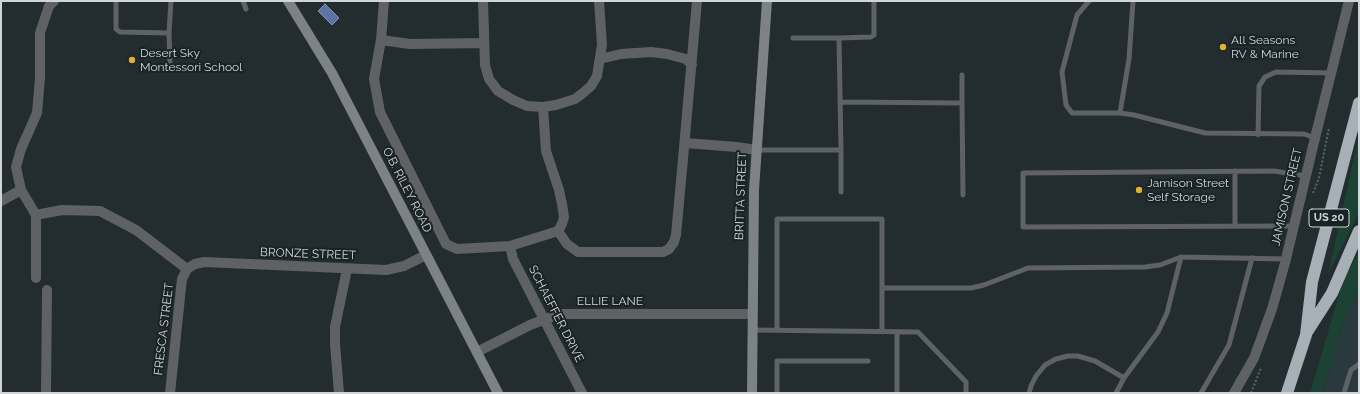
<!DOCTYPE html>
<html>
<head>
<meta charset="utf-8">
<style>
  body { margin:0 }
  #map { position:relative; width:1360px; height:394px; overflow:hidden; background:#232c2e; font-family:Raleway,sans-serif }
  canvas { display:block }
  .frame { position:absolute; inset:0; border:2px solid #d0d6d7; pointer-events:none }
</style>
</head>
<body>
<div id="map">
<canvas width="1360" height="394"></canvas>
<div class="frame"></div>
</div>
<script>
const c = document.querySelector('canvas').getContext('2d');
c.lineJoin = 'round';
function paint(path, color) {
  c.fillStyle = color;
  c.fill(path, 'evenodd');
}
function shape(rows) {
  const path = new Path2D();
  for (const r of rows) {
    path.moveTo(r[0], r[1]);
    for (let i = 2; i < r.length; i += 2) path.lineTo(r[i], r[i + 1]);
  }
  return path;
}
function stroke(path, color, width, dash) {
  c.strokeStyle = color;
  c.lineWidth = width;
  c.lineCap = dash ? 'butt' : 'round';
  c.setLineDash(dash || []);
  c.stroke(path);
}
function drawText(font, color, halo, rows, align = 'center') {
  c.font = font + ' Raleway,sans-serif';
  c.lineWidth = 4;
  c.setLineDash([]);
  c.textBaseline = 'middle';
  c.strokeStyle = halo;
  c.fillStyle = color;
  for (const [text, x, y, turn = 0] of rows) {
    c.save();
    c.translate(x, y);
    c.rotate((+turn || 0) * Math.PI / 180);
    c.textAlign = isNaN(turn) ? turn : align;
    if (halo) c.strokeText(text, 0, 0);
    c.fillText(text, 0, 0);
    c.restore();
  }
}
const built = shape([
  [1359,289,1359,393,1323,393,1344,320]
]);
const green = shape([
  [1359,134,1359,213,1328,274],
  [1359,251,1359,289,1344,320,1323,393,1310,393,1343,281]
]);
const water = shape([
  [325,4,339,18,332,25,318,11,325,4]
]);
const path = shape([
  [1313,193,1319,178,1329,128],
  [1251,393,1261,368]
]);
const lane = shape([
  [116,1,116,29,120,32,169,33,171,1],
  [243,1,246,9],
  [1089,1,1077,15,1062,72,1066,105,1072,113,1120,113,1134,115,1205,133,1304,134,1315,138],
  [169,33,170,64],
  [793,38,839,38],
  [962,75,962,103],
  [840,102,962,103,963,195],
  [1120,113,1129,59,1133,1],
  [1258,135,1259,86,1265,77,1276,72,1331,73],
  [757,150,841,150,841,192],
  [841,150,839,38,871,37,874,35,874,1],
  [1235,171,1235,226],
  [1294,226,1023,227,1023,173,1274,171,1306,176],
  [882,288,971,288,984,285,1028,268,1145,267,1160,265,1181,257,1286,259],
  [752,330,918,332,966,382,966,393],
  [777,330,777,219,882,219,882,332],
  [897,332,897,393],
  [777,393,777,361,868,361],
  [1029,393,1031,386,1036,376,1045,365,1056,359,1068,356,1078,356,1095,361,1124,378],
  [1116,393,1124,378,1158,332,1167,313,1181,257],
  [1201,393,1229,345,1252,258],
  [1344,393,1351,370,1359,364]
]);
const street = shape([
  [384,1,381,40,374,79,380,112,446,244,457,249,510,246,558,231,562,224,564,217,562,204,559,190,546,151,543,107],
  [483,1,485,65,489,79,498,91,513,100,527,106,543,107,556,105,575,99,583,93,591,86,597,76,602,45,599,1],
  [381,40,410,44,483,43],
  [600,59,621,54,651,52,667,54,686,59,692,65],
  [685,143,737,147,756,150],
  [1,201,21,190],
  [36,215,62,210,100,211,136,230,187,269],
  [558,231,567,244,578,252,663,252,669,249,674,242,676,235,683,159,697,1],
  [510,246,513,259,582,393],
  [187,269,195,264,204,262,386,270,404,266,426,255],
  [36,278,36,215,21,190,16,167,21,149,37,113,40,78,40,33,49,6,54,1],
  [477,352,530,325,559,314,752,314],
  [46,393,47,290],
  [170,393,181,288,182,279,187,269],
  [339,393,335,344,335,327,347,269],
  [1234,393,1254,358,1272,309,1285,263,1315,138,1349,1]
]);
const secondary = shape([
  [288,1,332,73,498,393],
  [752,393,754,190,767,1]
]);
const highway = shape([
  [1307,332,1332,293,1359,231],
  [1287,393,1306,335,1312,282,1359,103]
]);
const markers = [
  [1223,47,4,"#ddb233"],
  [132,60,4,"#ddb233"],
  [1139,190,4,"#ddb233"]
];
const shields = [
  [1329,218,40]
];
const shieldNames = [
  ["US 20",1329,218]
];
const poiNames = [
  ["All Seasons",1231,40],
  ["RV & Marine",1231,54],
  ["Desert Sky",140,53],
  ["Montessori School",140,67],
  ["Jamison Street",1147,183],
  ["Self Storage",1147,197]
];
const streetNames = [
  ["O.B. RILEY ROAD",407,190,63],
  ["BRITTA STREET",741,196,-88],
  ["JAMISON STREET",1287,197,-77],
  ["BRONZE STREET",308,254,2],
  ["ELLIE LANE",610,301],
  ["SCHAEFFER DRIVE",556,314,63],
  ["FRESCA STREET",164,329,-83]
];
paint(built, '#29393d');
paint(green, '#1b4232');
paint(water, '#5c73a5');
stroke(water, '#7f91b4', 1);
stroke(path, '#5d6567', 2, [2, 2]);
stroke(lane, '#5f6265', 5);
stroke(street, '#5f6265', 10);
stroke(secondary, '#7c8286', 10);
stroke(highway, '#a7b0b6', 12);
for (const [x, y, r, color] of markers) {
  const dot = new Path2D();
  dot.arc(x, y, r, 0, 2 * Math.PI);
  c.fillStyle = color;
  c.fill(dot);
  stroke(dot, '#192224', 1.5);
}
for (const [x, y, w] of shields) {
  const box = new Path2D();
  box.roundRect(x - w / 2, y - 9, w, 18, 3);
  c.fillStyle = '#192224';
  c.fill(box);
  stroke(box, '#d0d6d7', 1);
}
drawText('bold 11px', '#d0d6d7', null, shieldNames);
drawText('12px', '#d0d6d7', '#192224', poiNames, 'left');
drawText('12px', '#d0d6d7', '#192224', streetNames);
</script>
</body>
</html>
